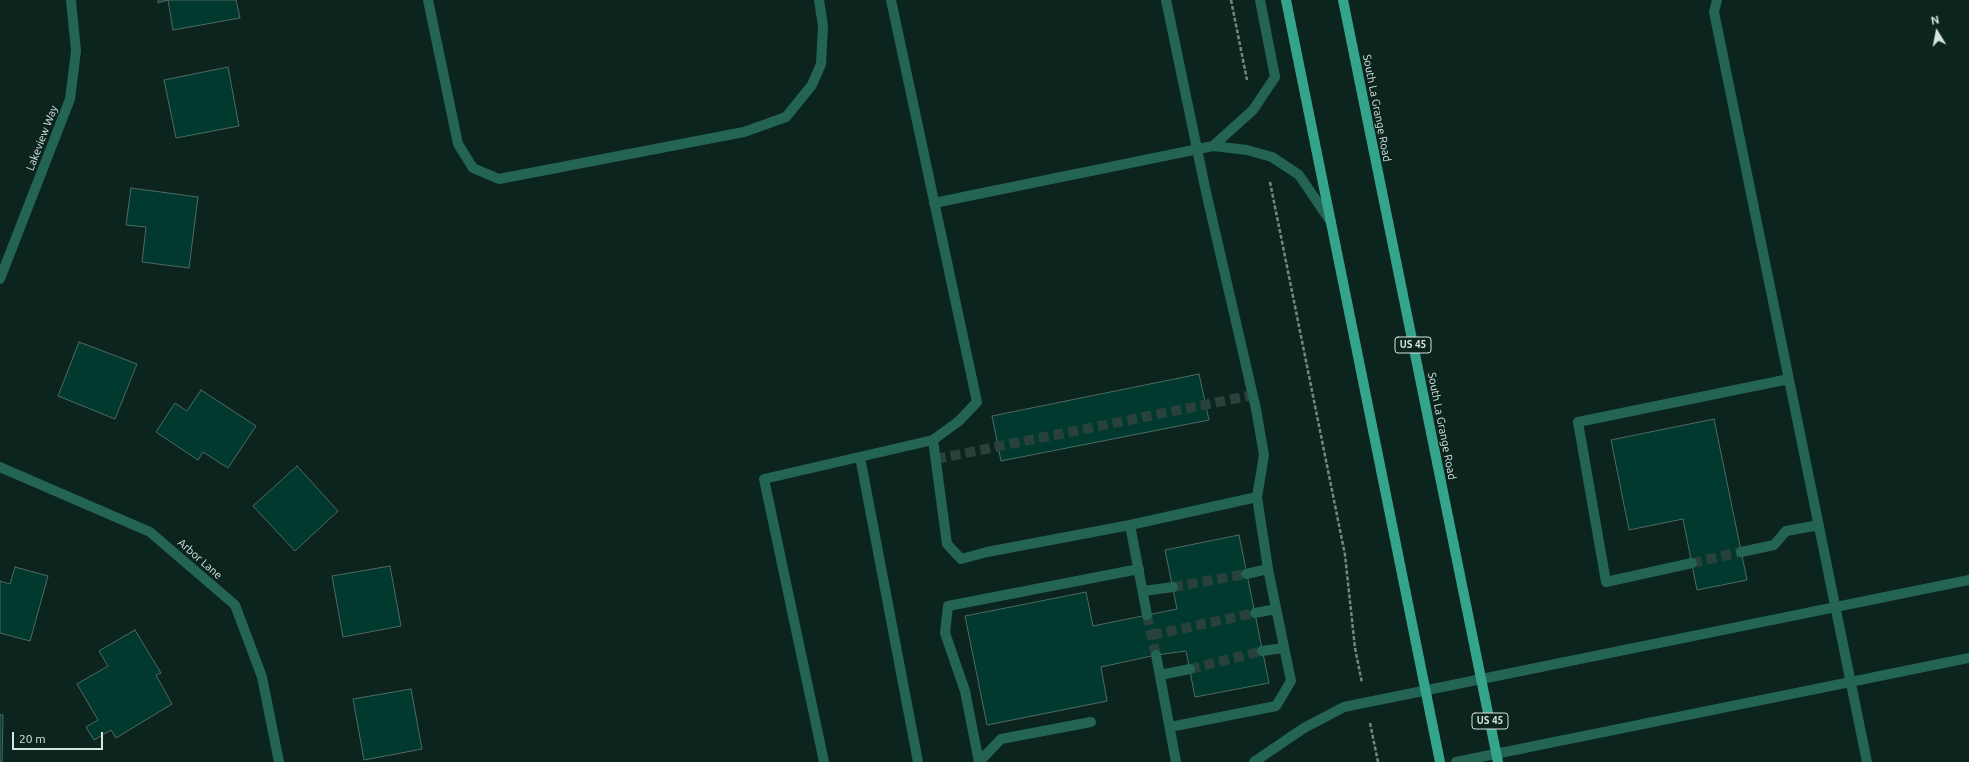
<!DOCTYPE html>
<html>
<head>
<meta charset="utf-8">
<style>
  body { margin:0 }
  #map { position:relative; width:1969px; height:762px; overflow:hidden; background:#0b241e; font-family:Ubuntu,sans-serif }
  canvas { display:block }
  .north { position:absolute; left:1917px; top:12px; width:40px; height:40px; -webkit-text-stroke:3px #0b241e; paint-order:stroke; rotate:350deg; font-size:11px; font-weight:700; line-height:16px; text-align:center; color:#d6e5e0 }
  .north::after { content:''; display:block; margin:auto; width:14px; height:18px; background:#d6e5e0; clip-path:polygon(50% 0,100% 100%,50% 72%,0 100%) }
  .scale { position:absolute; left:12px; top:732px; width:91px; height:18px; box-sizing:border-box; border:2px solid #d6e5e0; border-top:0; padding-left:5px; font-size:12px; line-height:14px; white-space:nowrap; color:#d6e5e0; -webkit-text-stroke:3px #0b241e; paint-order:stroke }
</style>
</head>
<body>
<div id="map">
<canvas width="1969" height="762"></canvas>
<div class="north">N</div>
<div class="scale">20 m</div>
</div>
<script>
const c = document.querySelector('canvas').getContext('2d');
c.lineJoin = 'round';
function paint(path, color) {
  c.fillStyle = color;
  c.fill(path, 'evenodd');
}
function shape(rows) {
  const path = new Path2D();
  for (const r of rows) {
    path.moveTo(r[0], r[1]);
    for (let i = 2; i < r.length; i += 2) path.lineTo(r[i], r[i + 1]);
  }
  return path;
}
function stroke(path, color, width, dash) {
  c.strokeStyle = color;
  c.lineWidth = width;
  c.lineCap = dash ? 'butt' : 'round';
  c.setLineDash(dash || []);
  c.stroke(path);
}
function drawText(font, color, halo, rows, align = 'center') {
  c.font = font + ' Ubuntu,sans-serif';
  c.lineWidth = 3;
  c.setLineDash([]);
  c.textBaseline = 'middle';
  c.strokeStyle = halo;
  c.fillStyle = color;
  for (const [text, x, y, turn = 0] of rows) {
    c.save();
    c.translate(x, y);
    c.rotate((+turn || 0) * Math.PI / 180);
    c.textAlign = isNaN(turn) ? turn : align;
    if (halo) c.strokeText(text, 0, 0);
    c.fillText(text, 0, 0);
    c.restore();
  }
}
const building = shape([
  [158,0,236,0,240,18,173,30,168,0,158,3,158,0],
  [228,67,239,126,176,138,164,80,228,67],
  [131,188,198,197,189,268,142,262,146,227,126,225,131,188],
  [79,342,137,364,115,419,58,396,79,342],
  [1199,374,1209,420,1001,461,992,416,1199,374],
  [201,390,256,426,228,468,203,452,198,460,156,432,175,403,187,411,201,390],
  [1714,419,1747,580,1697,590,1683,519,1629,530,1611,440,1714,419],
  [297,466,338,511,295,551,253,506,297,466],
  [1239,535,1269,683,1195,697,1186,651,1156,655,1101,667,1107,701,987,725,965,616,1086,592,1093,626,1177,609,1165,550,1239,535],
  [390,566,401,626,343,637,332,576,390,566],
  [15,567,48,576,30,641,0,633,0,581,10,584,15,567],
  [135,630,161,673,156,675,172,704,116,738,111,730,94,740,86,727,98,720,77,684,108,666,99,651,135,630],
  [411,689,422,749,364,760,353,699,411,689],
  [0,715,3,715,2,762,0,762,0,715]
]);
const minorTunnel = shape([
  [936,459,1253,395],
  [1692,563,1741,552],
  [1173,587,1246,574],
  [1147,615,1156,655],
  [1152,635,1255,613],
  [1190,669,1262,651]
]);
const path = shape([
  [1231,0,1247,80],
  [1270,182,1345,555,1355,648,1362,683],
  [1370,723,1378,762]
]);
const minor = shape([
  [428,0,458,144,473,168,499,179,744,132,786,117,812,85,821,64,823,26,819,0],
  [891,0,977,402,959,421,933,440],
  [1717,0,1714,12,1867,762],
  [1213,146,1253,110,1275,77,1260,0],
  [934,203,1213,146,1247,150,1272,157,1299,175,1331,222],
  [0,279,70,99,76,51,71,0],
  [860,457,918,762],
  [0,467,150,532,235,605,262,677,279,762],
  [1257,497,1268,569],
  [1130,525,1257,497,1264,455,1256,409,1206,192,1166,0],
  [1741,552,1774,545,1786,531,1819,525],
  [1692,563,1606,582,1578,422,1789,379],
  [1144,591,1173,587],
  [1255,613,1276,609],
  [1262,651,1284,648],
  [1156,655,1176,762],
  [1160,675,1190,669],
  [1170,727,1276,706,1291,681,1268,569,1246,574],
  [824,762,764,479,933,440,947,544,961,559,987,552,1130,525,1147,615],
  [979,762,965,691,945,633,948,606,1139,569],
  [979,762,1001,739,1091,722],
  [1254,762,1304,728,1344,707,1969,580],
  [1456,762,1969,658]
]);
const major = shape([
  [1286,0,1440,762],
  [1343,0,1498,762]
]);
const shields = [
  [1413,345,36],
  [1490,721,36]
];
const shieldNames = [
  ["US 45",1413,345],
  ["US 45",1490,721]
];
const streetNames = [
  ["South La Grange Road",1377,108,79],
  ["Lakeview Way",42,138,-69],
  ["South La Grange Road",1442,426,79],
  ["Arbor Lane",200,559,41]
];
paint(building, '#01392e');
stroke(building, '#4f6a62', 1);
stroke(minorTunnel, '#29413b', 10, [10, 5]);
stroke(path, '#738781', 2.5, [4, 2]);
stroke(minor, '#236455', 10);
stroke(major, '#34a48b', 10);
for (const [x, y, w] of shields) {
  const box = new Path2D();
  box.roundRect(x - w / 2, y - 8, w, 16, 3);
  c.fillStyle = '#0b241e';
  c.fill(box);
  stroke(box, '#d6e5e0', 1);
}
drawText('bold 10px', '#d6e5e0', null, shieldNames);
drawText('11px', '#d6e5e0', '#0b241e', streetNames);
</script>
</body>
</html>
